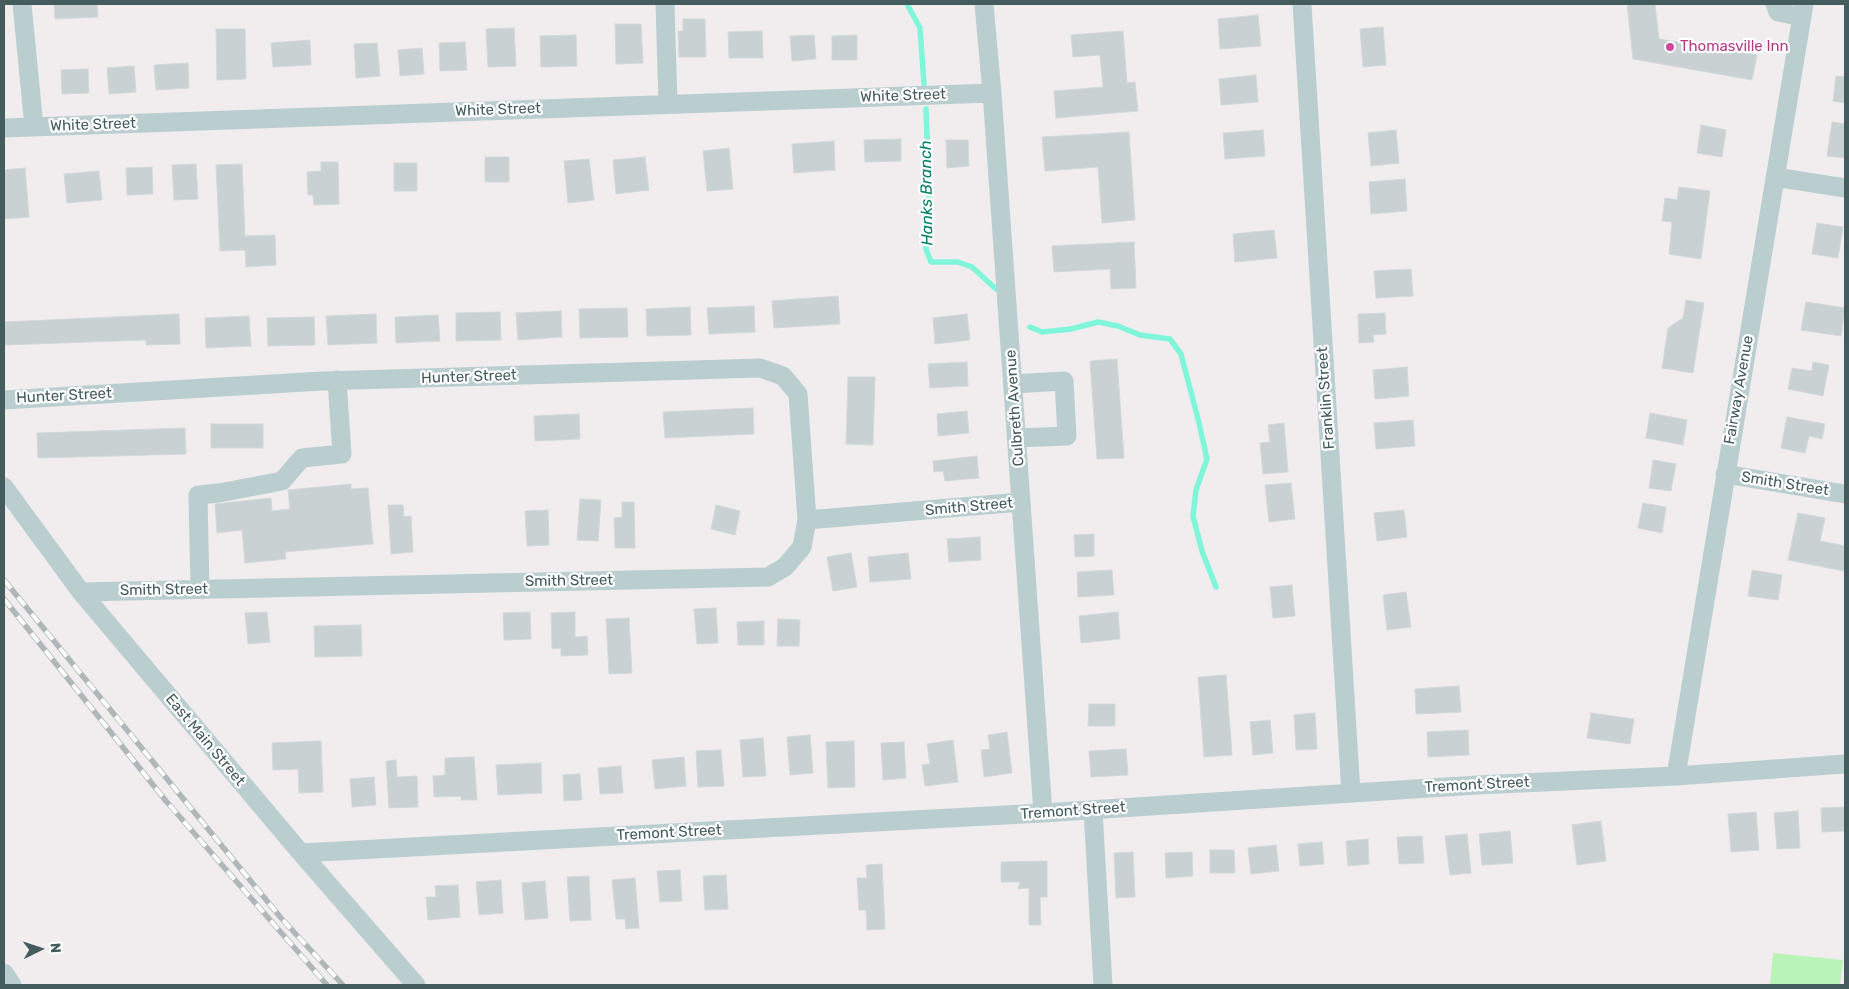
<!DOCTYPE html>
<html>
<head>
<meta charset="utf-8">
<style>
  body { margin:0 }
  #map { position:relative; width:1849px; height:989px; overflow:hidden; background:#f1edef; font-family:Rubik,sans-serif }
  canvas { display:block }
  .frame { position:absolute; inset:0; border:5px solid #445c5d; pointer-events:none }
  .north { position:absolute; left:15px; top:924px; width:50px; height:50px; -webkit-text-stroke:4px #fff; paint-order:stroke; rotate:86deg; font-size:14px; font-weight:700; line-height:20px; text-align:center; color:#445c5d }
  .north::after { content:''; display:block; margin:auto; width:18px; height:22px; background:#445c5d; clip-path:polygon(50% 0,100% 100%,50% 72%,0 100%) }
</style>
</head>
<body>
<div id="map">
<canvas width="1849" height="989"></canvas>
<div class="frame"></div>
<div class="north">N</div>
</div>
<script>
const c = document.querySelector('canvas').getContext('2d');
c.lineJoin = 'round';
function paint(path, color) {
  c.fillStyle = color;
  c.fill(path, 'evenodd');
}
function shape(rows) {
  const path = new Path2D();
  for (const r of rows) {
    path.moveTo(r[0], r[1]);
    for (let i = 2; i < r.length; i += 2) path.lineTo(r[i], r[i + 1]);
  }
  return path;
}
function stroke(path, color, width, dash) {
  c.strokeStyle = color;
  c.lineWidth = width;
  c.lineCap = dash ? 'butt' : 'round';
  c.setLineDash(dash || []);
  c.stroke(path);
}
function drawText(font, color, halo, rows, align = 'center') {
  c.font = font + ' Rubik,sans-serif';
  c.lineWidth = 4.5;
  c.setLineDash([]);
  c.textBaseline = 'middle';
  c.strokeStyle = halo;
  c.fillStyle = color;
  for (const [text, x, y, turn = 0] of rows) {
    c.save();
    c.translate(x, y);
    c.rotate((+turn || 0) * Math.PI / 180);
    c.textAlign = isNaN(turn) ? turn : align;
    if (halo) c.strokeText(text, 0, 0);
    c.fillText(text, 0, 0);
    c.restore();
  }
}
const green = shape([
  [1773,953,1843,960,1840,985,1770,985]
]);
const stream = shape([
  [907,4,920,28,924,84],
  [926,109,929,190,926,249,931,262,958,262,972,267,996,289],
  [1030,327,1042,332,1071,329,1098,322,1118,326,1140,335,1170,339,1181,354,1199,423,1207,459,1196,490,1193,516,1202,551,1216,587]
]);
const building = shape([
  [54,4,97,4,98,17,55,19,54,4],
  [1627,4,1655,4,1659,39,1757,55,1752,80,1633,59,1627,4],
  [1258,15,1261,46,1220,49,1218,19,1258,15],
  [683,19,705,19,706,57,679,57,678,31,683,31,683,19],
  [615,24,641,24,643,63,616,64,615,24],
  [1383,27,1386,65,1363,67,1360,29,1383,27],
  [514,28,516,66,488,67,486,29,514,28],
  [216,29,245,29,246,79,217,80,216,29],
  [762,31,763,58,729,58,728,32,762,31],
  [1123,31,1127,83,1135,82,1138,111,1056,118,1054,91,1103,87,1100,55,1073,57,1071,35,1123,31],
  [576,35,577,66,541,67,540,36,576,35],
  [814,35,816,59,792,61,790,36,814,35],
  [857,35,857,60,832,60,832,36,857,35],
  [310,40,311,65,273,67,271,43,310,40],
  [465,42,467,70,440,71,439,43,465,42],
  [377,43,380,76,356,78,354,44,377,43],
  [422,48,424,74,400,76,398,50,422,48],
  [188,63,189,88,156,90,154,65,188,63],
  [134,66,136,92,109,94,107,68,134,66],
  [88,69,89,93,62,94,61,70,88,69],
  [1256,75,1258,102,1221,105,1219,79,1256,75],
  [1836,76,1845,77,1845,103,1833,101,1836,76],
  [1832,122,1845,124,1845,158,1827,156,1832,122],
  [1701,125,1726,130,1722,157,1697,153,1701,125],
  [1263,130,1265,156,1225,159,1223,133,1263,130],
  [1396,130,1399,163,1371,166,1368,133,1396,130],
  [1129,132,1135,220,1102,223,1098,167,1045,171,1042,137,1129,132],
  [901,139,901,161,865,162,864,140,901,139],
  [946,140,968,140,969,166,947,168,946,140],
  [834,141,835,170,794,173,792,144,834,141],
  [729,148,733,189,707,191,703,151,729,148],
  [485,157,509,157,509,182,485,182,485,157],
  [645,157,649,190,616,194,613,160,645,157],
  [589,159,594,200,568,203,564,161,589,159],
  [321,162,338,162,339,204,314,205,313,195,308,195,307,172,321,171,321,162],
  [394,163,417,163,417,191,394,191,394,163],
  [196,164,198,199,174,200,172,165,196,164],
  [242,164,245,236,275,235,276,265,246,267,245,250,220,251,216,165,242,164],
  [152,167,153,194,127,195,126,168,152,167],
  [25,168,29,217,4,219,4,170,25,168],
  [99,171,102,200,67,203,64,174,99,171],
  [1405,179,1407,211,1371,214,1369,182,1405,179],
  [1679,187,1710,191,1701,259,1669,254,1672,222,1662,221,1665,198,1677,200,1679,187],
  [1817,223,1843,227,1838,258,1812,254,1817,223],
  [1274,230,1277,258,1235,262,1233,234,1274,230],
  [1134,242,1136,288,1111,289,1110,269,1054,272,1052,246,1134,242],
  [1411,269,1413,296,1376,298,1374,271,1411,269],
  [838,296,840,324,774,328,772,301,838,296],
  [1686,300,1704,303,1693,373,1662,368,1668,328,1683,318,1686,300],
  [1806,302,1845,308,1841,336,1801,330,1806,302],
  [754,306,755,332,709,334,707,308,754,306],
  [690,307,691,335,647,336,646,309,690,307],
  [627,308,628,337,580,338,579,309,627,308],
  [561,311,562,337,518,340,516,313,561,311],
  [500,312,501,340,456,341,456,313,500,312],
  [1385,313,1386,334,1373,335,1374,342,1359,343,1358,314,1385,313],
  [179,314,180,344,146,345,146,340,4,345,4,322,179,314],
  [376,314,377,343,328,345,326,316,376,314],
  [967,314,970,340,935,344,933,318,967,314],
  [438,315,440,341,396,343,395,317,438,315],
  [249,316,251,346,206,348,205,318,249,316],
  [314,317,315,345,268,346,267,318,314,317],
  [1117,359,1124,458,1097,459,1090,361,1117,359],
  [967,362,968,386,930,388,928,364,967,362],
  [1813,362,1829,365,1823,396,1788,389,1792,368,1812,371,1813,362],
  [1407,367,1409,396,1375,399,1373,370,1407,367],
  [848,377,875,377,873,445,846,444,848,377],
  [753,408,754,434,665,438,663,412,753,408],
  [967,411,969,433,938,436,937,414,967,411],
  [1650,413,1687,420,1683,445,1646,438,1650,413],
  [579,414,580,439,535,441,534,416,579,414],
  [1787,417,1825,424,1822,439,1809,436,1805,453,1781,448,1787,417],
  [1413,420,1415,446,1376,449,1374,423,1413,420],
  [1284,423,1288,472,1263,474,1260,443,1270,442,1268,425,1284,423],
  [211,424,263,424,263,448,211,448,211,424],
  [185,428,186,454,38,458,37,433,185,428],
  [977,456,979,478,945,481,943,471,934,472,933,461,977,456],
  [1653,460,1676,464,1671,491,1649,488,1653,460],
  [1291,483,1295,519,1269,522,1265,485,1291,483],
  [351,484,351,489,368,488,373,544,285,552,286,559,245,563,242,530,217,533,215,504,271,498,272,511,290,509,288,490,351,484],
  [580,499,601,500,598,541,577,540,580,499],
  [622,502,634,502,635,548,615,548,614,518,622,517,622,502],
  [1643,503,1666,507,1662,533,1638,528,1643,503],
  [388,505,403,505,404,517,411,516,413,552,391,554,388,505],
  [716,505,740,511,735,535,711,529,716,505],
  [548,510,549,545,527,546,525,511,548,510],
  [1404,510,1407,537,1377,541,1374,513,1404,510],
  [1798,513,1825,518,1820,541,1845,546,1844,571,1788,560,1798,513],
  [1094,534,1094,556,1075,557,1074,535,1094,534],
  [980,537,981,560,949,562,947,539,980,537],
  [851,553,857,587,833,591,827,557,851,553],
  [908,553,911,579,870,582,868,557,908,553],
  [1112,570,1114,595,1078,597,1077,572,1112,570],
  [1752,570,1782,575,1778,600,1748,596,1752,570],
  [1292,585,1295,616,1273,618,1270,587,1292,585],
  [1406,592,1411,627,1387,630,1383,595,1406,592],
  [716,608,718,643,697,644,694,609,716,608],
  [267,612,270,642,248,644,245,613,267,612],
  [530,612,531,639,504,640,503,613,530,612],
  [575,612,575,637,587,636,588,655,561,656,561,648,552,649,551,613,575,612],
  [1118,612,1120,639,1081,643,1079,616,1118,612],
  [629,618,632,673,609,674,606,619,629,618],
  [778,619,800,620,799,646,777,646,778,619],
  [764,621,764,645,738,645,737,622,764,621],
  [361,625,362,656,315,657,314,626,361,625],
  [1226,675,1232,755,1204,757,1198,677,1226,675],
  [1459,686,1461,712,1416,714,1415,689,1459,686],
  [1089,704,1115,704,1115,726,1088,726,1089,704],
  [1315,713,1317,749,1296,750,1294,715,1315,713],
  [1591,713,1634,719,1630,744,1587,738,1591,713],
  [1270,720,1273,753,1253,755,1250,722,1270,720],
  [1468,730,1469,755,1428,757,1427,732,1468,730],
  [1007,732,1012,773,984,777,981,750,990,749,988,735,1007,732],
  [810,735,813,773,790,775,787,737,810,735],
  [763,738,766,776,743,777,740,740,763,738],
  [953,740,958,782,925,786,922,765,930,764,927,744,953,740],
  [321,741,323,792,299,793,298,769,273,770,272,743,321,741],
  [854,741,855,787,828,788,826,742,854,741],
  [904,742,906,778,883,780,881,743,904,742],
  [1126,749,1128,775,1091,777,1089,751,1126,749],
  [721,750,724,786,698,787,696,751,721,750],
  [474,757,477,800,461,800,461,796,434,797,433,776,445,775,445,758,474,757],
  [684,757,686,786,655,789,652,760,684,757],
  [396,760,397,777,417,776,418,807,389,808,386,761,396,760],
  [541,763,542,793,498,795,496,765,541,763],
  [621,766,623,793,600,794,598,768,621,766],
  [580,774,582,800,564,801,563,775,580,774],
  [374,777,376,805,352,807,350,779,374,777],
  [1845,807,1845,831,1822,832,1821,808,1845,807],
  [1798,811,1800,848,1777,849,1774,813,1798,811],
  [1756,812,1759,850,1731,852,1728,814,1756,812],
  [1601,821,1606,861,1577,865,1572,825,1601,821],
  [1510,831,1513,863,1482,865,1479,834,1510,831],
  [1467,834,1471,873,1450,875,1445,836,1467,834],
  [1422,836,1424,863,1399,864,1397,837,1422,836],
  [1368,839,1369,864,1348,866,1346,841,1368,839],
  [1322,842,1324,864,1300,866,1298,844,1322,842],
  [1276,845,1279,871,1251,874,1248,848,1276,845],
  [1210,850,1234,850,1235,873,1210,873,1210,850],
  [1133,852,1135,897,1116,898,1114,853,1133,852],
  [1192,852,1193,876,1166,878,1165,853,1192,852],
  [1047,861,1047,897,1040,897,1041,925,1029,925,1029,888,1018,889,1020,882,1001,882,1001,862,1047,861],
  [882,864,885,929,867,930,866,910,859,910,857,878,867,878,866,865,882,864],
  [680,870,682,901,660,902,657,871,680,870],
  [726,875,728,909,705,910,703,876,726,875],
  [589,876,591,920,570,921,567,877,589,876],
  [635,878,639,928,626,929,625,919,616,919,612,880,635,878],
  [501,880,503,913,479,915,476,882,501,880],
  [545,881,548,918,525,920,522,883,545,881],
  [458,885,460,917,428,920,426,897,436,897,435,886,458,885]
]);
const minor = shape([
  [22,4,34,127],
  [665,4,668,104],
  [984,4,992,93,1043,813],
  [1302,4,1351,793],
  [1775,4,1778,12,1802,17],
  [4,128,992,93],
  [1775,177,1845,188],
  [1013,384,1064,381,1067,436,1017,438],
  [4,400,322,381,760,368,783,376,798,394,807,520,802,547,785,567,768,577,81,592],
  [1725,474,1845,494],
  [4,487,81,592,301,853,416,985],
  [807,520,1021,502],
  [200,589,198,495,219,493,282,481,302,458,342,454,337,380],
  [1676,776,1804,4],
  [1093,810,1103,985],
  [301,853,1043,813,1477,785,1676,776,1845,764],
  [4,973,12,985]
]);
const rail = shape([
  [4,580,281,918,343,985],
  [4,599,166,801,327,985]
]);
const markers = [
  [1670,47,5,"#d1479c"]
];
const hotelNames = [
  ["Thomasville Inn",1680,47]
];
const streetNames = [
  ["White Street",903,96,-2],
  ["White Street",498,110,-2],
  ["White Street",93,125,-2],
  ["Hunter Street",469,377,-2],
  ["Fairway Avenue",1739,390,-80],
  ["Hunter Street",64,396,-3],
  ["Franklin Street",1326,398,-94],
  ["Culbreth Avenue",1015,408,-94],
  ["Smith Street",1785,484,9],
  ["Smith Street",969,507,-5],
  ["Smith Street",569,581,-1],
  ["Smith Street",164,590,-1],
  ["East Main Street",205,740,50],
  ["Tremont Street",1477,785,-3],
  ["Tremont Street",1073,811,-4],
  ["Tremont Street",669,833,-3]
];
const waterNames = [
  ["Hanks Branch",927,193,-91]
];
paint(green, '#baf3b7');
stroke(stream, '#7ff5da', 5.5);
paint(building, '#c9d1d3');
stroke(building, '#d1d8da', 1);
stroke(minor, '#bacecf', 19);
stroke(rail, '#afb7b9', 5.5);
stroke(rail, '#fff', 4, [11]);
for (const [x, y, r, color] of markers) {
  const dot = new Path2D();
  dot.arc(x, y, r, 0, 2 * Math.PI);
  c.fillStyle = color;
  c.fill(dot);
  stroke(dot, '#fff', 2);
}
drawText('15px', '#b23c85', '#fff', hotelNames, 'left');
drawText('15px', '#445c5d', '#fff', streetNames);
drawText('italic 16px', '#058366', '#fff', waterNames);
</script>
</body>
</html>
